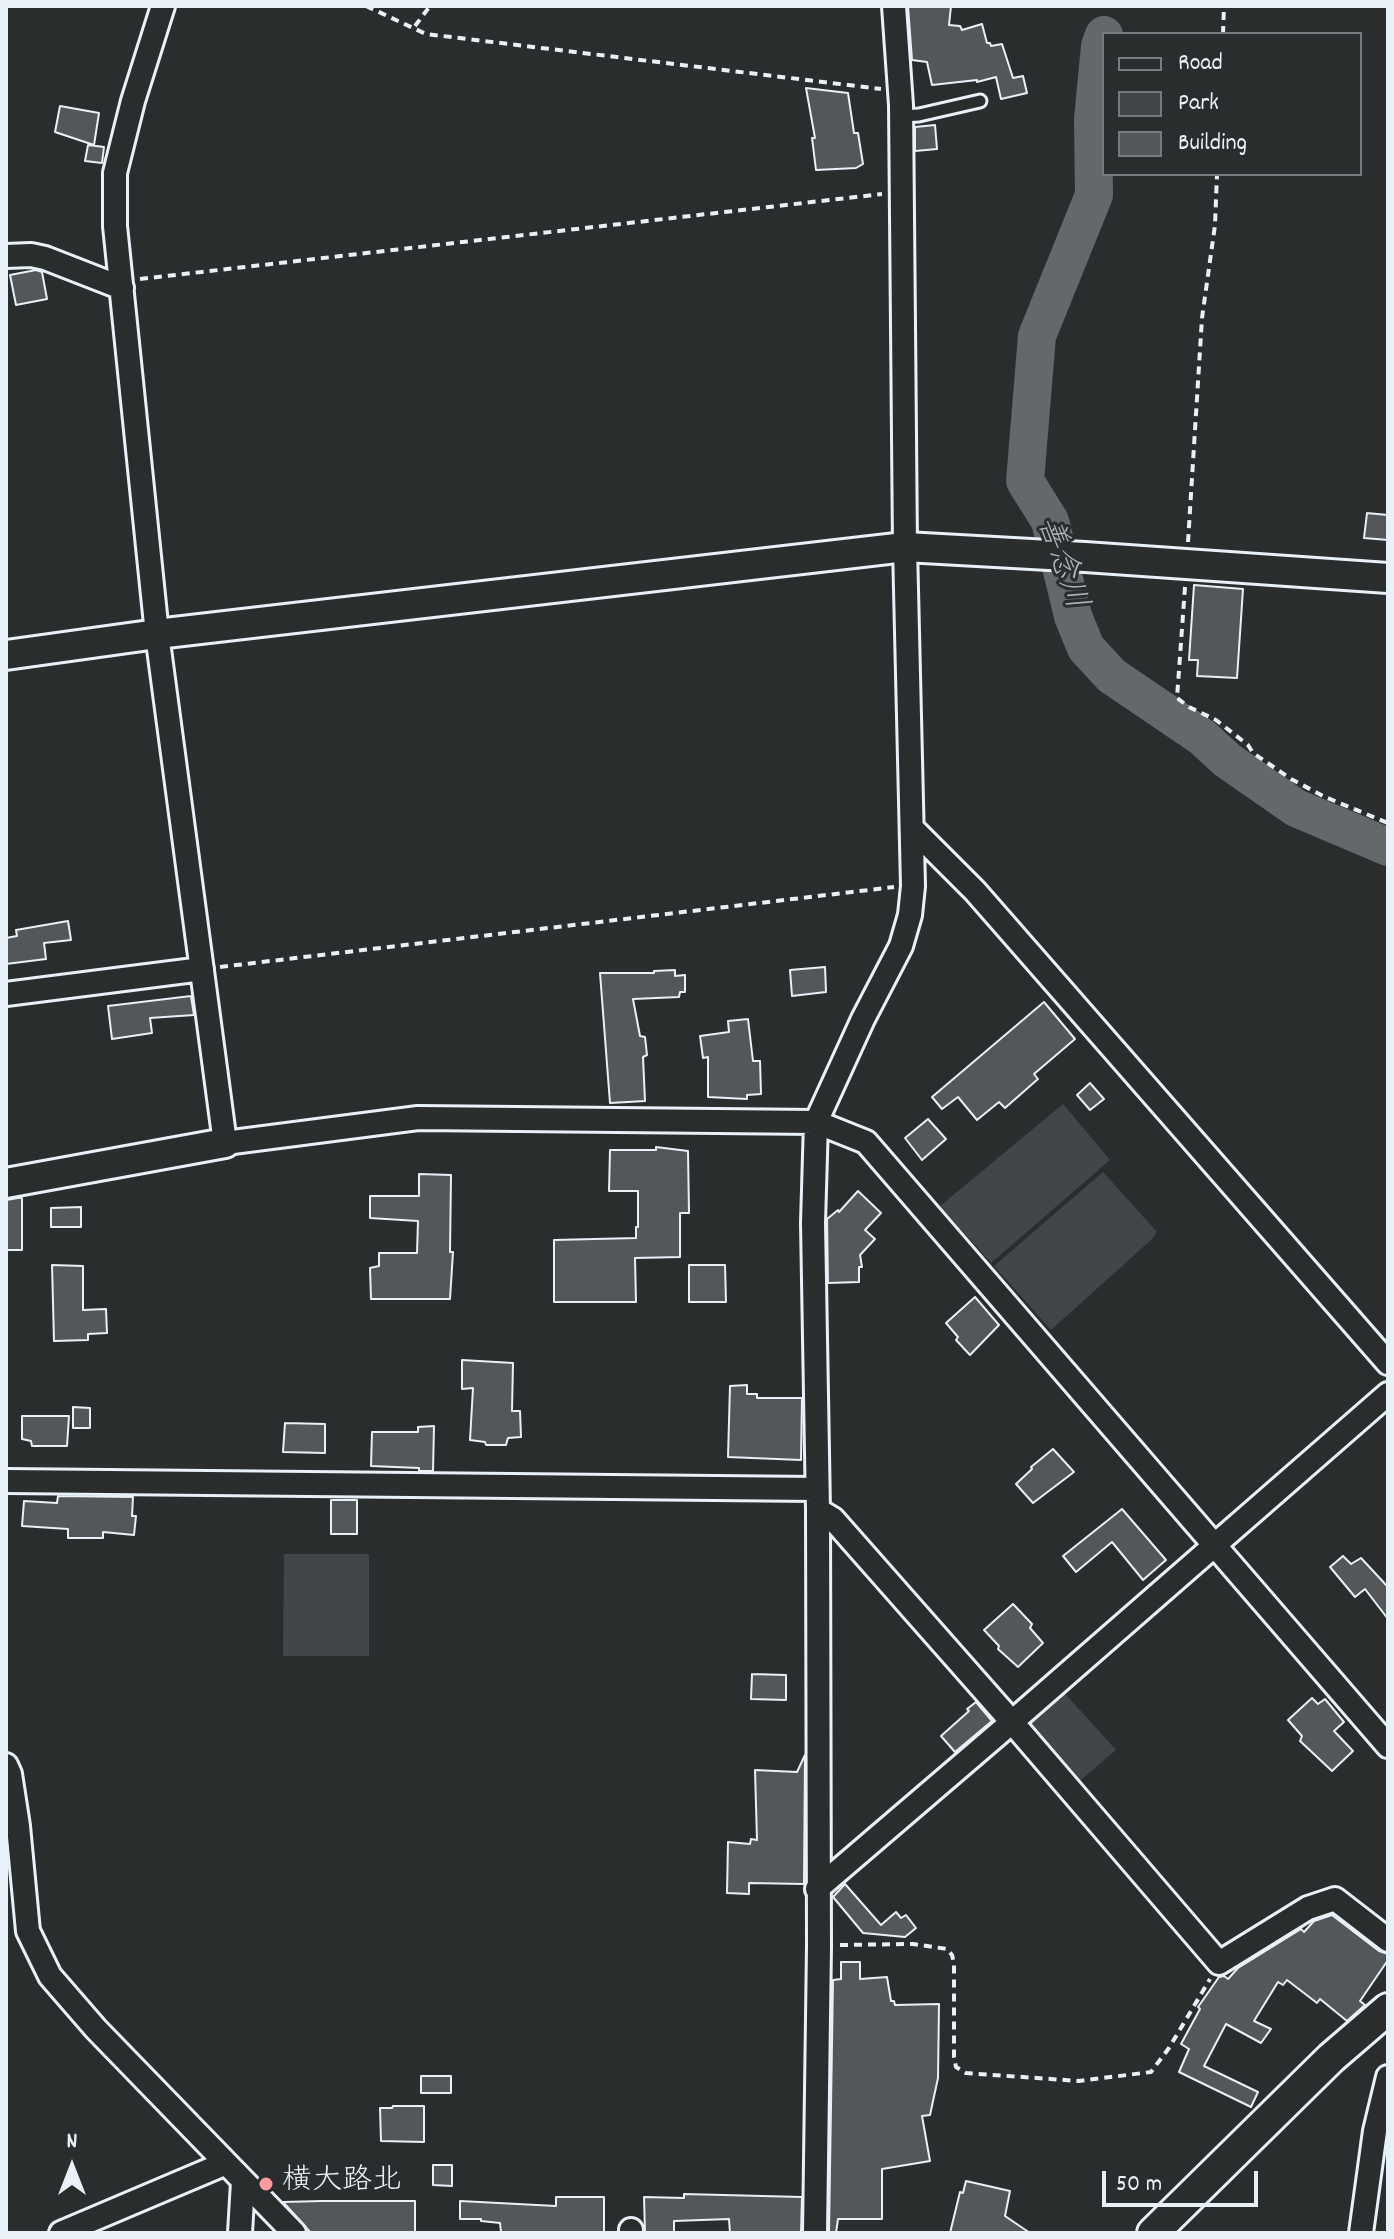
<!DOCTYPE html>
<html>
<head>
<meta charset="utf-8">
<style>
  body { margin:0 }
  #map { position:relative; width:1394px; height:2239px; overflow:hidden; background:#2a2d2e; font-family:Dekko,sans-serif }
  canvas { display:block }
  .frame { position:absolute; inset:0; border:8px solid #e8f1f8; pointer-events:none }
  .legend { position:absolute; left:1102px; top:32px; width:260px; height:144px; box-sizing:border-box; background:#2a2d2e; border:2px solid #767b7f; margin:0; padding:10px 14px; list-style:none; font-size:24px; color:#e8f1f8 }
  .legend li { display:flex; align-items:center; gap:16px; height:40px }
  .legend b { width:40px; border:2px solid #767b7f }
  .north { position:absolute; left:32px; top:2127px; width:80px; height:80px; -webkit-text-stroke:6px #2a2d2e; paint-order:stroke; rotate:0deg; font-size:22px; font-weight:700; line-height:32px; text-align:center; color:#e8f1f8 }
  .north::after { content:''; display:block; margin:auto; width:28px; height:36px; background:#e8f1f8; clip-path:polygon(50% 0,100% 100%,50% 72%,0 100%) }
  .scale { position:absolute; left:1102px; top:2171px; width:156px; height:36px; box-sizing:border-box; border:4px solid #e8f1f8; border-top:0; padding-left:10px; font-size:24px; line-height:28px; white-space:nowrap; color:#e8f1f8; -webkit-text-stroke:6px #2a2d2e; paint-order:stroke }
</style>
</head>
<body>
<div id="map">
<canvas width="1394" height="2239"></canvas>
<div class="frame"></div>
<ul class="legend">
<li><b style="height:10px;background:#2a2d2e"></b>Road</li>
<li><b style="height:22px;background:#424648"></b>Park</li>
<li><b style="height:22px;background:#535759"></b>Building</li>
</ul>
<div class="north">N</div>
<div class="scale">50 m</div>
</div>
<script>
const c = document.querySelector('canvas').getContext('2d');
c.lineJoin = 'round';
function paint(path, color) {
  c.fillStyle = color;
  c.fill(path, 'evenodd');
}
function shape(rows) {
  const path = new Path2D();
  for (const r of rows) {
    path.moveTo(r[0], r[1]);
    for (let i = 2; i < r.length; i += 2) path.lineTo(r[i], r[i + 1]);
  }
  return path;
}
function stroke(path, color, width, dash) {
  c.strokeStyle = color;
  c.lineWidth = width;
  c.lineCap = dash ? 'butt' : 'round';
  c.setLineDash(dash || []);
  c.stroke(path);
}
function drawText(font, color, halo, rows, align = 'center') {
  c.font = font + ' Dekko,"Klee One",sans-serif';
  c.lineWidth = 6;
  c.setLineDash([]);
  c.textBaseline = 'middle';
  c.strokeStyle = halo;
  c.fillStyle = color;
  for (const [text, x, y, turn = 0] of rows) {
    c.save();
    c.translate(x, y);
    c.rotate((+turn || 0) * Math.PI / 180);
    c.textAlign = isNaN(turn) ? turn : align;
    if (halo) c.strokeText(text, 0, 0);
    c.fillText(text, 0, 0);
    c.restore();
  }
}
const green = shape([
  [1063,1104,1110,1160,991,1263,940,1206],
  [1103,1172,1157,1232,1151,1240,1051,1330,994,1266],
  [284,1554,369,1554,369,1656,283,1656],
  [1060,1688,1116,1750,1075,1785,1023,1727]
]);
const river = shape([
  [1104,35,1100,46,1093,119,1094,195,1037,336,1025,481,1050,521,1073,616,1086,648,1112,676,1202,737,1227,760,1296,808,1388,847]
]);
const building = shape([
  [908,6,951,6,949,25,960,26,962,30,982,24,987,43,990,43,991,46,1002,44,1013,78,1023,76,1027,93,1001,99,996,77,977,82,977,80,932,85,927,62,912,60,908,6],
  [806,88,848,93,854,133,858,133,863,164,856,168,816,170,812,138,815,138,806,88],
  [60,106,99,113,94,145,55,132,60,106],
  [935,125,937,149,915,151,915,127,935,125],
  [88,145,104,147,102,163,85,161,88,145],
  [36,270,42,272,47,299,16,305,10,275,36,270],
  [1367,513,1388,515,1388,540,1364,538,1367,513],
  [1194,585,1243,589,1237,678,1197,676,1198,660,1189,660,1194,585],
  [68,921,71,940,44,943,46,959,6,964,6,938,17,936,16,930,68,921],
  [825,967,826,992,792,996,790,970,825,967],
  [675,970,675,976,685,975,685,992,680,992,679,997,633,999,640,1036,645,1037,647,1055,643,1057,645,1101,610,1103,600,973,654,973,654,971,675,970],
  [191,996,194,1015,150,1018,152,1033,112,1039,108,1006,191,996],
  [1044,1002,1075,1039,1034,1074,1038,1079,1005,1108,999,1102,977,1120,958,1097,942,1109,932,1097,1044,1002],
  [748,1019,753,1061,760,1061,761,1094,747,1095,747,1099,708,1097,708,1057,703,1058,700,1036,729,1032,728,1021,748,1019],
  [1090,1083,1104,1099,1090,1110,1077,1095,1090,1083],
  [928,1119,946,1139,922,1160,905,1138,928,1119],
  [656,1147,688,1151,689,1213,680,1213,680,1257,635,1258,636,1302,554,1302,554,1240,636,1238,636,1227,638,1227,638,1191,609,1191,610,1150,656,1150,656,1147],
  [419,1174,451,1175,450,1252,453,1252,450,1299,371,1299,370,1268,379,1266,379,1253,417,1253,418,1221,370,1218,370,1196,419,1196,419,1174],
  [858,1191,881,1213,865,1230,875,1239,860,1255,862,1267,859,1267,859,1282,828,1283,827,1219,838,1210,839,1212,858,1191],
  [18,1198,22,1198,22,1250,6,1250,6,1200,18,1198],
  [81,1207,81,1227,51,1227,51,1208,81,1207],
  [52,1265,83,1266,83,1310,106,1309,107,1333,88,1334,88,1340,54,1341,52,1265],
  [689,1265,725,1265,726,1302,689,1302,689,1265],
  [975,1297,999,1325,970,1355,956,1340,958,1337,946,1323,975,1297],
  [462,1360,513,1363,512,1411,520,1411,521,1437,508,1438,506,1445,486,1445,485,1442,470,1440,473,1388,462,1389,462,1360],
  [747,1385,747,1394,757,1394,757,1398,802,1398,801,1460,728,1457,730,1386,747,1385],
  [73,1407,90,1408,90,1428,73,1428,73,1407],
  [22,1416,69,1416,67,1446,32,1446,31,1441,22,1439,22,1416],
  [285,1423,325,1424,325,1453,283,1452,285,1423],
  [434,1426,433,1471,419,1471,419,1468,371,1466,372,1432,418,1432,418,1427,434,1426],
  [1053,1449,1074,1472,1033,1503,1016,1484,1032,1469,1031,1467,1053,1449],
  [58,1496,133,1497,132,1516,136,1516,134,1535,103,1532,103,1538,68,1538,68,1529,22,1526,24,1501,57,1503,58,1496],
  [331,1500,357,1500,357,1534,331,1534,331,1500],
  [1122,1509,1166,1560,1143,1580,1112,1542,1076,1572,1063,1556,1122,1509],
  [1343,1556,1351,1564,1361,1558,1388,1587,1388,1619,1365,1589,1355,1597,1330,1567,1343,1556],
  [1013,1604,1032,1624,1030,1628,1043,1643,1018,1667,998,1649,999,1646,984,1630,1013,1604],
  [752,1674,786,1675,786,1700,751,1699,752,1674],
  [1312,1698,1318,1704,1325,1699,1344,1722,1334,1731,1353,1751,1332,1771,1300,1741,1302,1736,1288,1720,1312,1698],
  [976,1702,992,1721,955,1752,941,1736,969,1711,967,1709,976,1702],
  [805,1755,804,1884,749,1883,749,1894,727,1893,728,1842,750,1844,751,1839,757,1840,755,1770,797,1772,805,1755],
  [845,1884,881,1925,896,1912,901,1918,906,1915,916,1928,905,1937,863,1933,833,1897,845,1884],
  [1332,1915,1379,1951,1388,1954,1388,1960,1360,2001,1365,2005,1347,2021,1320,1999,1317,2003,1287,1980,1283,1985,1278,1982,1254,2021,1271,2029,1261,2043,1226,2024,1204,2066,1258,2092,1251,2107,1179,2072,1189,2049,1181,2044,1200,2009,1198,2007,1219,1977,1224,1976,1228,1979,1238,1968,1301,1929,1304,1932,1314,1921,1332,1915],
  [841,1962,860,1962,860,1979,887,1977,891,2001,894,2001,895,2005,939,2004,938,2078,930,2115,922,2116,930,2161,882,2169,882,2219,838,2219,836,2233,829,2233,833,1980,841,1979,841,1962],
  [421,2076,451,2076,451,2093,421,2093,421,2076],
  [393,2106,424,2106,424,2142,381,2141,380,2108,392,2108,393,2106],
  [433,2165,452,2165,452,2186,433,2185,433,2165],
  [966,2181,1010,2191,1005,2216,1030,2233,950,2233,960,2192,963,2193,966,2181],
  [684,2194,802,2197,801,2233,730,2233,729,2219,674,2221,674,2233,645,2233,644,2197,684,2198,684,2194],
  [556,2197,604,2197,604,2233,501,2232,500,2223,481,2221,481,2219,460,2219,460,2201,556,2206,556,2197],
  [322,2201,415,2201,415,2233,311,2233,283,2202,322,2201]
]);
const path = shape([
  [366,6,426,34,881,89],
  [415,26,430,6],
  [1223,34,1224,6],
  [140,279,882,194],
  [1188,542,1202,318,1215,225,1217,174],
  [1185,587,1177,698,1189,707,1216,720,1248,745,1253,753,1291,779,1325,797,1388,823],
  [220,967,894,887],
  [840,1945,913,1944,947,1949,952,1955,954,1963,954,2057,956,2067,966,2073,1079,2081,1151,2072,1169,2048,1210,1979]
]);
const service = shape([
  [901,116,919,115,980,101]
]);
const minor = shape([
  [163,6,133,101,115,173,115,226,157,634,225,1143,418,1118,816,1122,866,1142,1388,1746],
  [6,256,31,255,45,258,122,288],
  [913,829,975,891,1388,1363],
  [6,994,202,969],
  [6,1481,816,1489],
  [818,1510,833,1519,1012,1722,1219,1963,1308,1908,1335,1899,1388,1940],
  [6,1765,10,1774,18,1826,28,1931,50,1976,96,2029,294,2233],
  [817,1889,1012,1722,1388,1394],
  [61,2233,226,2163],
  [240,2233,243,2182],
  [631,2233,631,2230],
  [815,2233,819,1946,818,1510,813,1223,816,1122,863,1019,901,946,910,915,913,886,905,547,901,105,894,6],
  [1361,2233,1375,2131,1388,2077]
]);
const tertiary = shape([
  [6,655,157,634,905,547,1085,557,1388,578],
  [6,1183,225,1143]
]);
const secondary = shape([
  [1153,2233,1331,2058,1388,2009]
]);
const markers = [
  [266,2184,8,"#ff9aa2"]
];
const poiNames = [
  ["横大路北",282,2184]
];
const waterNames = [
  ["善念川",1059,564,71]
];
paint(green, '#424648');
stroke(river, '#63686b', 38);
paint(building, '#535759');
stroke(building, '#e8f1f8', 2);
stroke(service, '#e8f1f8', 17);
stroke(minor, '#e8f1f8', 28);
stroke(tertiary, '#e8f1f8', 34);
stroke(secondary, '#e8f1f8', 36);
stroke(path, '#e8f1f8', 4, [8, 6]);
stroke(service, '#2a2d2e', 11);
stroke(minor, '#2a2d2e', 22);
stroke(tertiary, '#2a2d2e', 28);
stroke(secondary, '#2a2d2e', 30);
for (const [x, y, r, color] of markers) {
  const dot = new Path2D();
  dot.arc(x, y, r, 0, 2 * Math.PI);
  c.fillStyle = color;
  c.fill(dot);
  stroke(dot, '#2a2d2e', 3);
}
drawText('30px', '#e8f1f8', '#2a2d2e', poiNames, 'left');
drawText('italic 32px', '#acb3b9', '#2a2d2e', waterNames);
</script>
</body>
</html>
